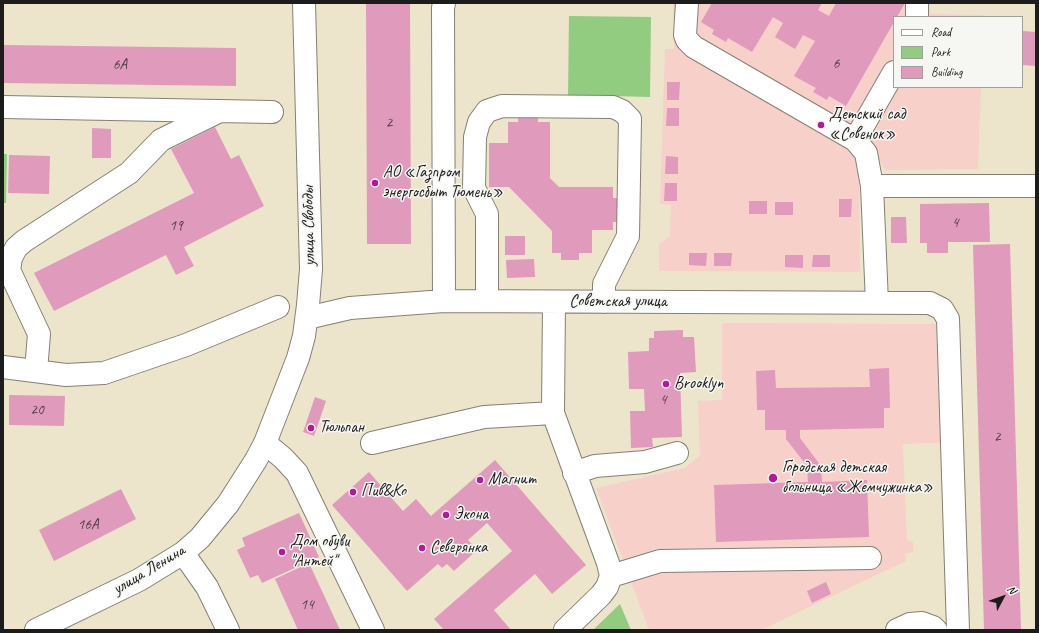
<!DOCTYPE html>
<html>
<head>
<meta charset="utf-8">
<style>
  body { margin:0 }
  #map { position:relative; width:1039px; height:633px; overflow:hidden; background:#ece5cb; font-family:Caveat,sans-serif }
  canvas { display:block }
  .frame { position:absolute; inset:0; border:4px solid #1c1c1c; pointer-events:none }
  .legend { position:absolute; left:893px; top:16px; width:130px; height:72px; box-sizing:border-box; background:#f6f6f2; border:1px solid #9f9f9c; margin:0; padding:5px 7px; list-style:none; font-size:12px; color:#1c1c1c }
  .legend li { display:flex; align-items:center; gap:8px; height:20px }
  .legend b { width:20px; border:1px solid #9f9f9c }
  .north { position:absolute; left:983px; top:577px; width:40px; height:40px; -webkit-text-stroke:3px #f6f6f2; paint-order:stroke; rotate:49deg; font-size:11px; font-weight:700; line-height:16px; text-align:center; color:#1c1c1c }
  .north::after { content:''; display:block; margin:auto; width:14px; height:18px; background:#1c1c1c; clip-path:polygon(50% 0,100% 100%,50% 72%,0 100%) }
</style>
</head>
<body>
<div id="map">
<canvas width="1039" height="633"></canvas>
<div class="frame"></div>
<ul class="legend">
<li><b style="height:5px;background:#fff"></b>Road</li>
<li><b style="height:11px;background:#91cc81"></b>Park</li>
<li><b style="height:11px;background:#e09abc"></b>Building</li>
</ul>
<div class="north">N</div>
</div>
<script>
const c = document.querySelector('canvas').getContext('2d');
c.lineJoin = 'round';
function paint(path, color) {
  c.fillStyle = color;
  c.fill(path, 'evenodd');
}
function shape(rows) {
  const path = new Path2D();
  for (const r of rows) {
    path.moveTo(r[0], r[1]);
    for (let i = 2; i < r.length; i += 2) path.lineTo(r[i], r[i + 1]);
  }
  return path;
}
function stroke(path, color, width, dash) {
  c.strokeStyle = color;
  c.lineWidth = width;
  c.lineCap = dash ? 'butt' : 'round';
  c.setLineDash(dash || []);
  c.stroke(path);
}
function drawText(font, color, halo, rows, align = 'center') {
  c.font = font + ' Caveat,sans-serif';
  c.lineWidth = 3;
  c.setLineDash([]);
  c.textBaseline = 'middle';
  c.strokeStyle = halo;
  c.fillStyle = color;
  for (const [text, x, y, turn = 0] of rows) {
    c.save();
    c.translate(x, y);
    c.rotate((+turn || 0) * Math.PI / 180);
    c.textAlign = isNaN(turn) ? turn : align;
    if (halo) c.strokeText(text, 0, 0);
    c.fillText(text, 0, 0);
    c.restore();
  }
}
const built = shape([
  [673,3,929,3,930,14,984,15,984,17,894,17,894,87,981,87,978,169,885,170,881,162,859,163,860,272,659,271,659,244,670,236,671,205,660,204,665,49,674,49],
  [722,323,936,324,940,443,903,444,907,541,913,542,913,552,905,553,906,561,761,630,649,630,596,488,685,468,700,455,698,401,722,400]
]);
const green = shape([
  [569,16,651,17,650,97,568,95],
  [3,154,7,154,6,203,3,203],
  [620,604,631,630,593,630]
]);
const building = shape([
  [366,3,410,3,411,244,367,244],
  [712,3,822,3,818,10,829,16,836,3,905,3,897,17,894,17,894,22,846,106,829,96,827,100,813,92,816,88,794,76,815,41,803,35,795,49,775,37,783,23,773,17,752,52,728,38,726,42,712,34,714,30,701,22],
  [1022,31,1036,32,1036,66,1022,65],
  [3,45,236,48,236,86,3,83],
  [667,82,680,82,679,100,667,100],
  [667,108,679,108,679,126,666,126],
  [518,111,538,111,538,122,550,122,550,178,559,187,613,187,613,198,619,198,619,222,613,222,613,230,592,230,592,253,579,253,579,260,561,260,561,253,552,253,552,231,509,187,489,187,489,143,508,143,508,122,518,122],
  [215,127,231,159,239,155,264,206,184,247,194,266,176,275,166,255,54,311,34,273,194,193,171,149],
  [92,128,111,129,111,158,92,158],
  [9,155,50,156,49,194,8,193],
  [666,156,678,157,678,174,665,174],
  [665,183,677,183,677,201,664,201],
  [839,199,852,199,851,217,839,217],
  [749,201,767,201,767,214,749,214],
  [775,202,793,202,793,215,775,215],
  [989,203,990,242,948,242,948,253,927,253,927,243,920,243,920,204],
  [891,217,906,217,907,243,891,243],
  [505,236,525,236,525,255,505,255],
  [1010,244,1021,630,984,630,973,245],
  [689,253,707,253,706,266,689,265],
  [714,253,732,253,731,266,714,266],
  [785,255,803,255,803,268,785,267],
  [813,255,830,255,830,267,812,267],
  [534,259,535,277,507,278,506,260],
  [683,330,683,337,694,337,696,372,680,373,682,437,652,438,653,447,631,448,630,411,645,411,644,389,629,389,628,352,649,351,649,338,654,338,654,331],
  [889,368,890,408,884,408,884,428,800,430,800,438,821,466,822,482,867,480,869,537,716,542,714,485,808,482,807,466,786,439,786,430,765,430,765,410,757,410,756,371,775,370,776,388,870,387,869,369],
  [9,395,65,396,64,426,9,425],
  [315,397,326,401,314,436,303,432],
  [495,460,586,565,552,594,535,574,494,610,511,630,444,630,434,619,512,551,487,523,468,540,477,550,454,571,447,564,442,568,438,564,407,591,332,505,369,472,403,511,416,499,431,516],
  [121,489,136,519,54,561,39,530],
  [299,513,319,557,262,583,258,575,250,578,237,550,245,546,242,538],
  [309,563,340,630,298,630,275,579],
  [826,582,831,594,812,603,807,591]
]);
const minor = shape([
  [687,3,685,35,687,40,694,47,855,140],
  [917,3,917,17],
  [3,107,272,112],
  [872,186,1036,186],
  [444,301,443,8,444,3],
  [487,301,487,214,474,188,475,137,479,122,487,111,502,106,613,107,622,111,630,119,628,236,604,284,604,302],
  [554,302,553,413,608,563,611,576,607,587,601,595,565,630],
  [877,303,872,186,866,153,855,140,894,72],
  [307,318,350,308,444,301,930,303,942,309,948,319,958,630],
  [3,367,66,375,104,373,186,345,278,307],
  [36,371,39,334,9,270,11,258,16,248,24,241,129,173,161,140,220,111],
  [265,443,283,458,297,473,373,630],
  [372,443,484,417,553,413],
  [574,473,595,466,645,462,677,453],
  [183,553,207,587,228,630],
  [611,576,660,561,870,558],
  [897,630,910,624,922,623,933,627,936,630]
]);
const major = shape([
  [36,630,139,580,183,553,200,538,228,504,256,460,265,443,298,358,304,336,308,305,311,269,304,3]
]);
const markers = [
  [821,125,4,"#b5179e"],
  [375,183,4,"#b5179e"],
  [666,384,4,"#b5179e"],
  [311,428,4,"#b5179e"],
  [773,478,5,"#b5179e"],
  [480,480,4,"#b5179e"],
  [353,492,4,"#b5179e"],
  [446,515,4,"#b5179e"],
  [422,548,4,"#b5179e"],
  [282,552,4,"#b5179e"]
];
const numberNames = [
  ["6",836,64],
  ["6А",120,65],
  ["2",389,123],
  ["4",955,223],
  ["19",176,226],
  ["4",663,400],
  ["20",37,410],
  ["2",997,437],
  ["16А",88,525],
  ["14",307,605]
];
const poiNames = [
  ["Детский сад",829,115],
  ["«Совенок»",829,135],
  ["АО «Газпром",383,173],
  ["энергосбыт Тюмень»",383,193],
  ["Brooklyn",674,384],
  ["Тюльпан",319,428],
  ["Городская детская",782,468],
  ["больница «Жемчужинка»",782,488],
  ["Магнит",488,480],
  ["Пив&Ко",361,492],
  ["Экона",454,515],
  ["Дом обуви",290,542],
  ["\"Антей\"",290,562],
  ["Северянка",430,548]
];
const streetNames = [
  ["улица Свободы",309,226,-91],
  ["Советская улица",618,302],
  ["улица Ленина",149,570,-31]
];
paint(built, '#f7d0ca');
paint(green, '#91cc81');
paint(building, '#e09abc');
stroke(minor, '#848074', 24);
stroke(major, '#848074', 24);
stroke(minor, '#fff', 22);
stroke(major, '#fff', 22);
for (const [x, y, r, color] of markers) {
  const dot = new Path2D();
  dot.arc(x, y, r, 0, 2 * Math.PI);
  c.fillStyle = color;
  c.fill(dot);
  stroke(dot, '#f6f6f2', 1.5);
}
drawText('15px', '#4d3c44', null, numberNames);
drawText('17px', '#1c1c1c', '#f6f6f2', poiNames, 'left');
drawText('17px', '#1c1c1c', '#f6f6f2', streetNames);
</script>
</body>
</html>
